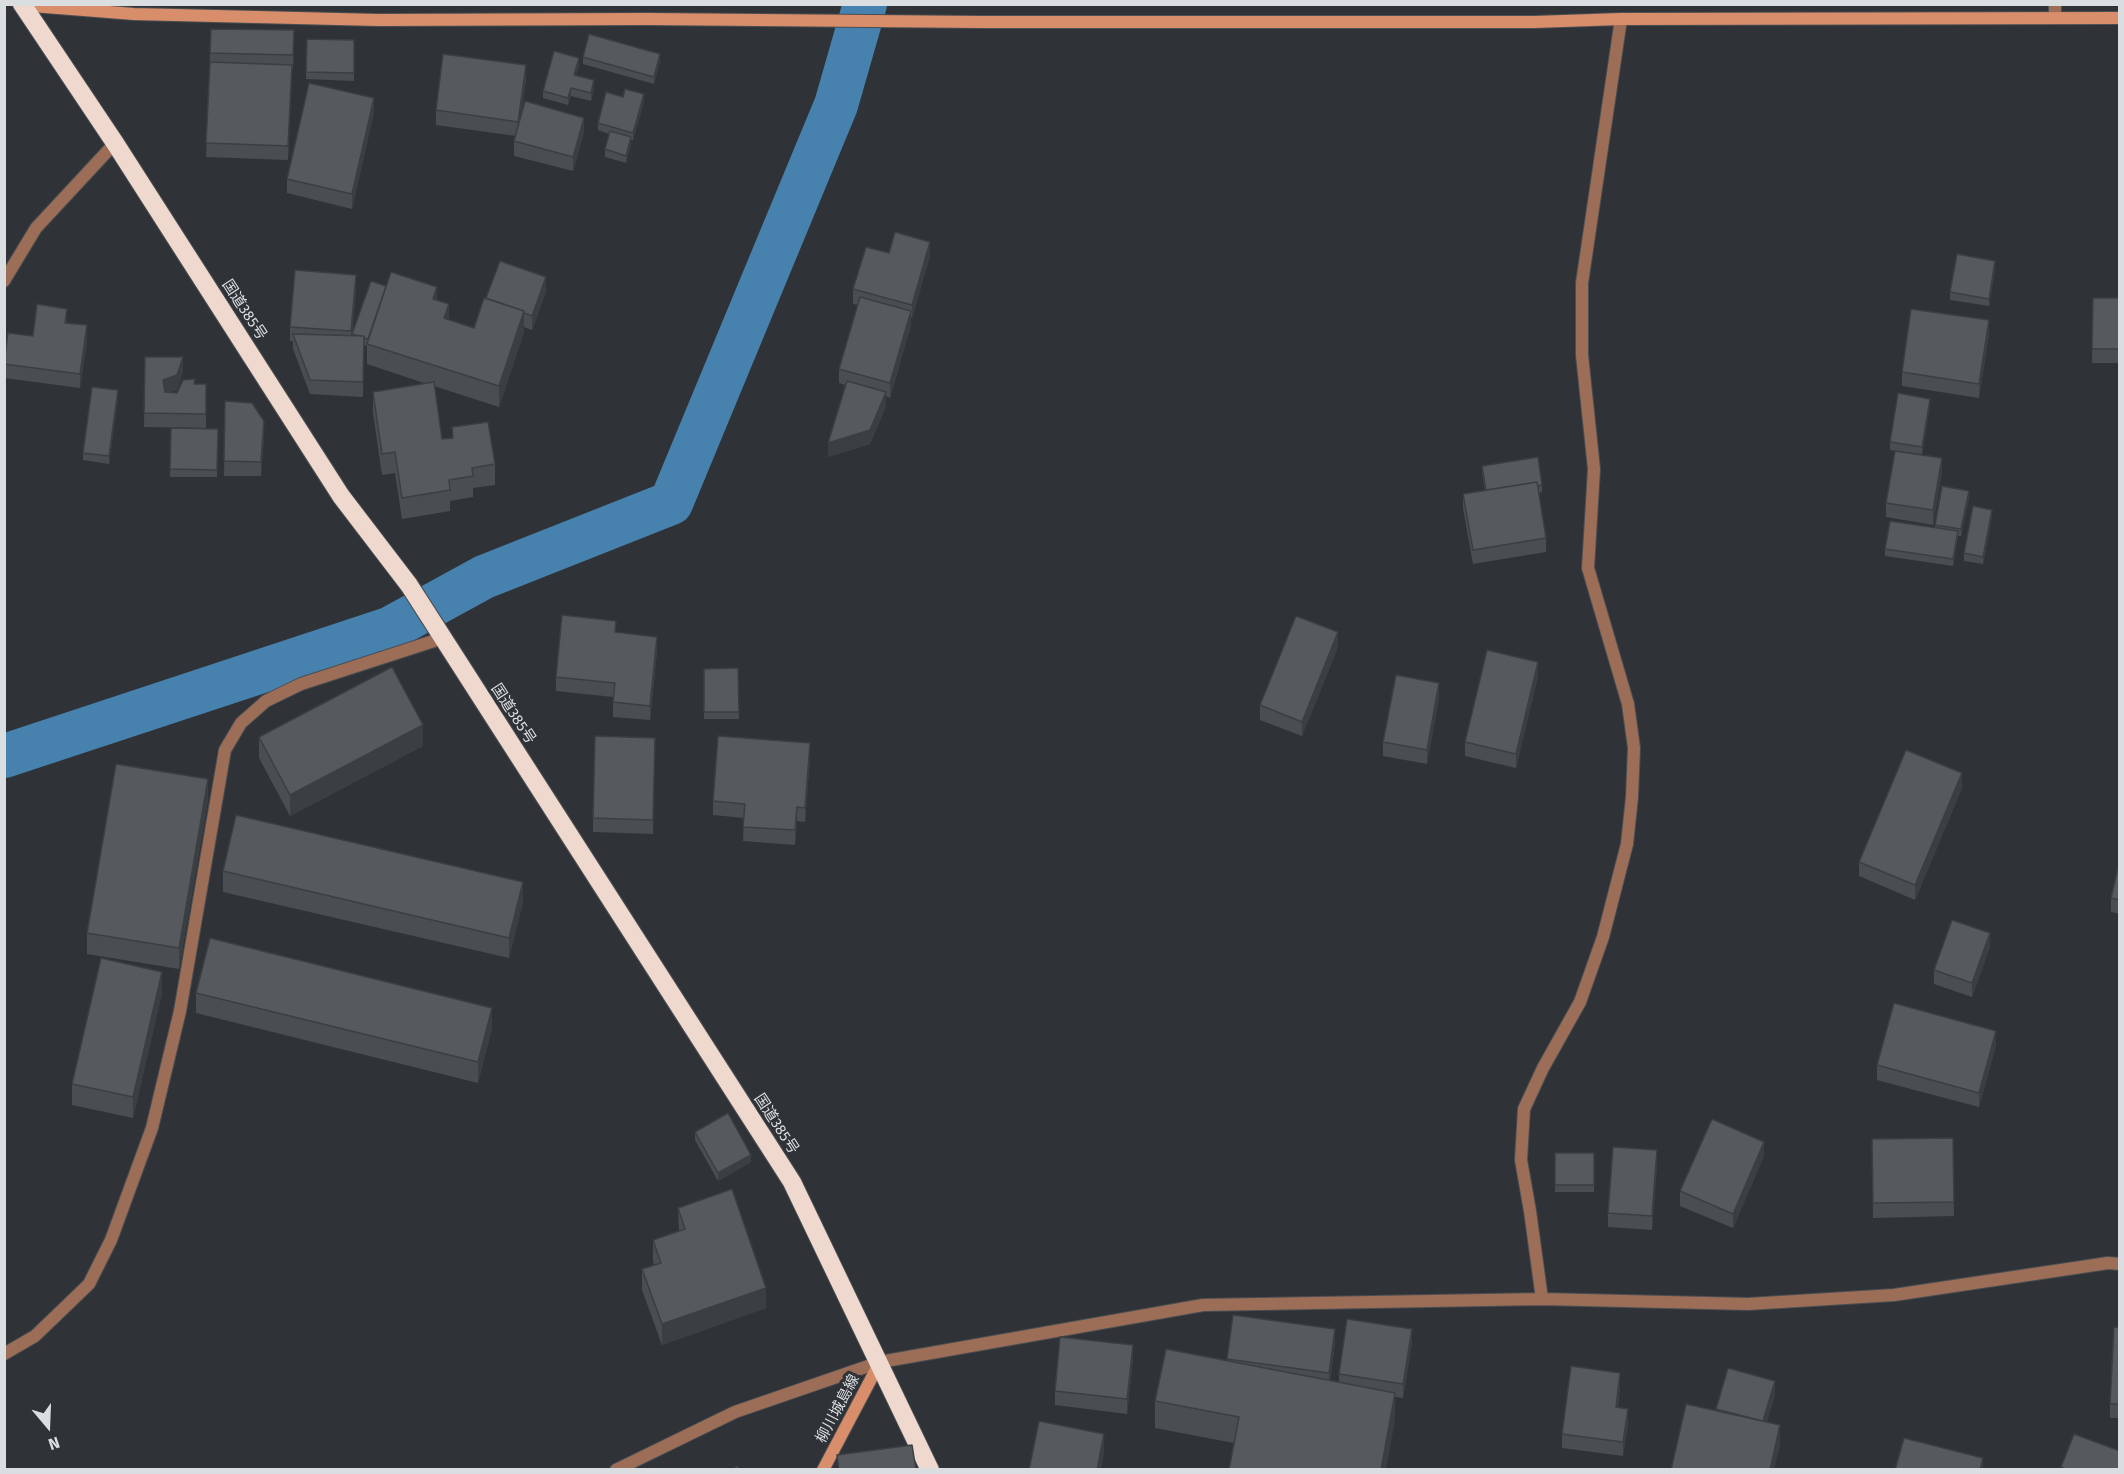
<!DOCTYPE html>
<html>
<head>
<meta charset="utf-8">
<style>
  body { margin:0 }
  #map { position:relative; width:2124px; height:1474px; overflow:hidden; background:#2f3337; font-family:"Fira Sans",sans-serif }
  canvas { display:block }
  .frame { position:absolute; inset:0; border:6px solid #dbdee0; pointer-events:none }
  .north { position:absolute; left:18px; top:1396px; width:60px; height:60px; -webkit-text-stroke:4px #2f3337; paint-order:stroke; rotate:161deg; font-size:16px; font-weight:700; line-height:24px; text-align:center; color:#dbdee0 }
  .north::after { content:''; display:block; margin:auto; width:21px; height:27px; background:#dbdee0; clip-path:polygon(50% 0,100% 100%,50% 72%,0 100%) }
</style>
</head>
<body>
<div id="map">
<canvas width="2124" height="1474"></canvas>
<div class="frame"></div>
<div class="north">N</div>
</div>
<script>
const c = document.querySelector('canvas').getContext('2d');
c.lineJoin = 'round';
function shape(rows) {
  const path = new Path2D();
  for (const r of rows) {
    path.moveTo(r[0], r[1]);
    for (let i = 2; i < r.length; i += 2) path.lineTo(r[i], r[i + 1]);
  }
  return path;
}
function stroke(path, color, width, dash) {
  c.strokeStyle = color;
  c.lineWidth = width;
  c.lineCap = dash ? 'butt' : 'round';
  c.setLineDash(dash || []);
  c.stroke(path);
}
function paint(path, color) {
  c.fillStyle = color;
  c.fill(path, 'evenodd');
}
function drawText(font, color, halo, rows, align = 'center') {
  c.font = font + ' "Fira Sans","Noto Sans JP",sans-serif';
  c.lineWidth = 6;
  c.setLineDash([]);
  c.textBaseline = 'middle';
  c.strokeStyle = halo;
  c.fillStyle = color;
  for (const [text, x, y, turn = 0] of rows) {
    c.save();
    c.translate(x, y);
    c.rotate((+turn || 0) * Math.PI / 180);
    c.textAlign = isNaN(turn) ? turn : align;
    if (halo) c.strokeText(text, 0, 0);
    c.fillText(text, 0, 0);
    c.restore();
  }
}
const canal = shape([
  [4,756,389,629,484,577,671,503,836,105,865,4]
]);
const street = shape([
  [2055,4,2055,18],
  [4,281,36,228,115,143],
  [1542,1299,1530,1211,1521,1160,1524,1109,1543,1068,1580,1002,1603,937,1627,844,1632,797,1634,748,1628,704,1588,568,1594,469,1582,355,1582,283,1621,19],
  [4,1354,35,1336,89,1284,111,1240,152,1128,180,1011,225,750,241,723,266,701,301,684,443,638],
  [616,1470,735,1412,880,1362,1203,1305,1542,1299,1748,1304,1894,1295,2108,1263,2120,1264]
]);
const secondary = shape([
  [20,5,134,14,378,20,646,19,982,22,1534,22,1621,19,2120,18],
  [823,1470,880,1362]
]);
const highway = shape([
  [22,4,115,143,341,496,409,585,792,1182,930,1470]
]);
const wall = shape([
  [211,29,294,45,293,69,292,69,288,160,206,157],
  [354,40,354,81,306,79,306,72],
  [583,57,660,61,654,84,583,64],
  [579,66,576,75,594,88,591,101,571,96,568,105,543,98,543,91],
  [526,79,520,120,584,132,573,171,514,156,514,141,516,136,436,125,436,110],
  [644,101,633,140,631,140,631,144,626,163,605,157,605,149,609,134,598,130,598,123],
  [374,112,352,209,287,193,287,179],
  [889,253,930,256,911,319,911,325,890,398,886,396,886,406,870,444,828,457,845,385,839,383,839,369,858,305,853,304,853,289],
  [1995,269,1989,306,1950,300,1950,292],
  [386,286,437,300,449,320,474,328,486,298,546,292,532,330,524,327,524,332,499,407,434,386,442,439,452,438,452,427,495,464,495,485,473,488,473,497,450,501,450,511,402,519,395,473,382,475,373,413,373,392,427,384,367,364,367,346,364,345,363,397,310,394,293,349,293,341,290,341,290,327,356,289,352,336,352,334],
  [2093,298,2120,298,2120,363,2092,363],
  [67,323,87,340,80,388,4,378,4,360,33,336],
  [1989,334,1979,398,1902,386,1902,372],
  [145,357,183,371,177,390,168,393,177,393,194,384,206,384,206,428,144,427],
  [118,397,109,464,83,460,83,453],
  [225,401,264,435,261,476,224,476],
  [1930,406,1922,454,1890,450,1890,442],
  [171,428,218,429,217,477,170,477],
  [1482,466,1542,485,1542,492,1539,493,1546,538,1546,552,1473,564,1463,508,1463,494,1485,491,1482,473],
  [1942,472,1933,525,1886,517,1886,503],
  [1969,498,1961,536,1958,536,1953,566,1885,556,1885,549,1935,528,1935,525],
  [1992,517,1983,564,1964,561,1964,553],
  [1338,647,1302,736,1260,720,1260,705],
  [657,651,650,720,613,717,613,697,556,691,556,677],
  [738,668,739,719,704,719,704,669],
  [1538,676,1516,768,1465,756,1465,742],
  [1439,698,1427,764,1383,756,1383,742],
  [259,737,423,746,290,816,259,758],
  [655,752,653,834,593,832,593,818],
  [810,757,805,822,797,821,795,845,743,841,744,818,713,815,713,801],
  [1962,788,1915,900,1859,876,1859,862],
  [208,800,179,969,87,954,87,933],
  [2120,860,2120,914,2111,912,2111,898],
  [223,871,523,902,509,958,223,892],
  [1990,947,1972,997,1934,984,1934,970],
  [162,993,133,1118,72,1105,72,1084],
  [196,993,492,1028,478,1083,196,1013],
  [1996,1045,1979,1107,1877,1080,1877,1065],
  [695,1132,751,1162,718,1181,695,1140],
  [1953,1138,1954,1216,1873,1218,1872,1139],
  [1555,1153,1594,1153,1594,1192,1555,1192],
  [1764,1156,1733,1228,1680,1206,1680,1191],
  [1657,1164,1652,1230,1608,1227,1608,1213],
  [678,1208,766,1308,662,1345,642,1290,642,1269,654,1265,653,1261,653,1240,679,1231],
  [1233,1315,1335,1343,1330,1380,1339,1382,1339,1374,1412,1343,1403,1398,1395,1397,1395,1420,1234,1443,1155,1428,1155,1401,1227,1361],
  [2120,1328,2120,1418,2110,1418,2110,1404],
  [1133,1359,1127,1414,1055,1405,1055,1391],
  [1620,1387,1618,1407,1628,1423,1623,1456,1562,1448,1562,1434]
]);
const shadedWall = shape([
  [660,54,660,61,654,84,654,77],
  [579,58,579,66,574,82,574,75],
  [292,65,292,79,288,160,288,146],
  [526,65,526,79,518,136,518,122],
  [594,80,594,88,591,101,591,93],
  [571,88,571,96,568,105,568,98],
  [644,94,644,101,633,140,633,133],
  [374,98,374,112,352,209,352,194],
  [584,118,584,132,573,171,573,157],
  [631,137,631,144,626,163,626,156],
  [930,242,930,256,912,320,912,305],
  [1995,261,1995,269,1989,306,1989,299],
  [356,275,356,289,351,346,351,331],
  [546,277,546,292,532,330,532,316],
  [437,287,437,308,433,299],
  [449,304,449,325,444,318],
  [67,309,67,323,65,323],
  [524,311,524,332,499,407,499,386],
  [911,311,911,325,890,398,890,383],
  [1989,320,1989,334,1979,398,1979,384],
  [87,325,87,340,80,388,80,374],
  [183,357,183,371,177,390,163,394,163,380],
  [118,390,118,397,109,464,109,456],
  [886,392,886,406,870,444,828,457,828,443],
  [1930,399,1930,406,1922,454,1922,447],
  [264,421,264,435,261,476,261,462],
  [1942,458,1942,472,1933,525,1933,510],
  [1969,491,1969,498,1961,536,1961,529],
  [1992,510,1992,517,1983,564,1983,557],
  [1958,531,1958,538,1953,566,1953,559],
  [1338,632,1338,647,1302,736,1302,722],
  [657,637,657,651,650,720,650,706],
  [1538,662,1538,676,1516,768,1516,754],
  [1439,683,1439,698,1427,764,1427,750],
  [423,725,423,746,290,816,290,795],
  [810,743,810,757,805,822,805,808],
  [1962,773,1962,788,1915,900,1915,885],
  [208,779,208,800,179,969,179,948],
  [797,807,797,821,795,845,795,830],
  [523,882,523,902,509,958,509,938],
  [1990,933,1990,947,1972,997,1972,983],
  [162,972,162,993,133,1118,133,1097],
  [492,1008,492,1028,478,1083,478,1062],
  [1996,1031,1996,1045,1979,1107,1979,1093],
  [1764,1142,1764,1156,1733,1228,1733,1214],
  [1657,1150,1657,1164,1652,1230,1652,1216],
  [751,1155,751,1162,718,1181,718,1173],
  [766,1288,766,1308,662,1345,662,1324],
  [1335,1329,1335,1343,1329,1388,1329,1373],
  [1412,1329,1412,1343,1403,1398,1403,1384],
  [1133,1345,1133,1359,1127,1414,1127,1399],
  [1620,1373,1620,1387,1616,1421,1616,1407],
  [1775,1381,1775,1395,1763,1437,1763,1422],
  [1395,1393,1395,1420,1386,1470,1381,1470],
  [1628,1409,1628,1423,1623,1456,1623,1442],
  [1780,1425,1780,1446,1774,1470,1770,1470],
  [1104,1434,1104,1455,1101,1470,1097,1470],
  [1983,1458,1983,1470,1980,1470]
]);
const building = shape([
  [211,29,294,30,293,55,210,53,211,29],
  [589,34,660,54,654,77,583,57,589,34],
  [307,39,354,40,354,73,306,72,307,39],
  [554,51,579,58,574,75,594,80,591,93,571,88,568,98,543,91,554,51],
  [443,54,526,65,518,122,436,110,443,54],
  [210,62,292,65,288,146,206,143,210,62],
  [309,83,374,98,352,194,287,179,309,83],
  [625,89,644,94,633,133,598,123,606,92,623,97,625,89],
  [525,101,584,118,573,157,514,141,525,101],
  [610,131,631,137,626,156,605,149,610,131],
  [895,232,930,242,912,305,853,289,866,247,889,253,895,232],
  [1957,254,1995,261,1989,299,1950,292,1957,254],
  [500,261,546,277,532,316,524,313,524,311,486,298,500,261],
  [295,270,356,275,351,331,290,327,295,270],
  [391,272,437,287,433,299,449,304,444,318,474,328,484,298,524,311,499,386,367,344,391,272],
  [371,281,386,286,368,339,364,338,364,336,361,336,352,334,371,281],
  [860,297,911,311,890,383,839,369,860,297],
  [2093,298,2120,298,2120,349,2092,349,2093,298],
  [37,304,67,309,65,323,87,325,80,374,4,364,8,333,33,336,37,304],
  [1911,309,1989,320,1979,384,1902,372,1911,309],
  [293,334,364,336,363,382,310,380,293,334],
  [145,357,183,357,177,375,163,380,165,392,177,393,183,380,195,379,194,384,206,384,206,414,144,413,145,357],
  [847,381,886,392,870,430,828,443,847,381],
  [434,382,442,439,453,438,452,427,488,422,495,464,472,468,473,476,449,480,450,490,402,498,395,452,382,454,373,392,434,382],
  [92,387,118,390,109,456,83,453,92,387],
  [1898,393,1930,399,1922,447,1890,442,1898,393],
  [225,401,252,403,264,421,261,462,224,461,225,401],
  [171,428,218,429,217,470,170,469,171,428],
  [1895,451,1942,458,1933,510,1886,503,1895,451],
  [1538,457,1542,485,1538,486,1537,482,1486,490,1482,466,1538,457],
  [1537,482,1546,538,1473,550,1463,494,1537,482],
  [1942,486,1969,491,1961,529,1935,525,1942,486],
  [1973,506,1992,510,1983,557,1964,553,1973,506],
  [1890,521,1958,531,1953,559,1885,549,1890,521],
  [562,615,616,621,615,632,657,637,650,706,613,702,615,683,556,677,562,615],
  [1296,616,1338,632,1302,722,1260,705,1296,616],
  [1487,650,1538,662,1516,754,1465,742,1487,650],
  [392,667,423,725,290,795,259,737,392,667],
  [738,668,739,712,704,712,704,669,738,668],
  [1396,675,1439,683,1427,750,1383,742,1396,675],
  [595,736,655,738,653,820,593,818,595,736],
  [718,736,810,743,805,808,797,807,795,830,743,827,745,804,713,801,718,736],
  [1906,750,1962,773,1915,885,1859,862,1906,750],
  [116,764,208,779,179,948,87,933,116,764],
  [236,815,523,882,509,938,223,871,236,815],
  [2120,860,2120,900,2111,898,2120,860],
  [1952,920,1990,933,1972,983,1934,970,1952,920],
  [210,938,492,1008,478,1062,196,993,210,938],
  [101,958,162,972,133,1097,72,1084,101,958],
  [1894,1003,1996,1031,1979,1093,1877,1065,1894,1003],
  [728,1113,751,1155,718,1173,695,1132,728,1113],
  [1712,1119,1764,1142,1733,1214,1680,1191,1712,1119],
  [1953,1138,1954,1202,1873,1203,1872,1139,1953,1138],
  [1613,1147,1657,1150,1652,1216,1608,1213,1613,1147],
  [1555,1153,1594,1153,1594,1185,1555,1185,1555,1153],
  [732,1189,766,1288,662,1324,642,1269,661,1263,653,1240,685,1229,678,1208,732,1189],
  [1233,1315,1335,1329,1329,1373,1227,1359,1233,1315],
  [1347,1319,1412,1329,1403,1384,1339,1374,1347,1319],
  [2114,1327,2120,1328,2120,1404,2110,1404,2114,1327],
  [1060,1337,1133,1345,1127,1399,1055,1391,1060,1337],
  [1166,1349,1395,1393,1381,1470,1229,1470,1239,1417,1155,1401,1166,1349],
  [1571,1366,1620,1373,1616,1407,1628,1409,1623,1442,1562,1434,1571,1366],
  [1728,1368,1775,1381,1763,1421,1716,1409,1728,1368],
  [1686,1404,1780,1425,1770,1470,1671,1470,1686,1404],
  [1039,1421,1104,1434,1097,1470,1029,1470,1039,1421],
  [2074,1434,2120,1451,2120,1470,2068,1470,2061,1467,2074,1434],
  [1904,1438,1983,1458,1980,1470,1895,1470,1904,1438],
  [912,1445,916,1470,839,1470,837,1455,912,1445],
  [736,1466,742,1470,734,1470,736,1466]
]);
const streetNames = [
  ["国道385号",244,310,57],
  ["国道385号",513,714,57],
  ["国道385号",776,1124,57],
  ["柳川城島線",838,1409,-62]
];
stroke(canal, '#4781ae', 44);
stroke(street, '#4b4e52', 14);
stroke(secondary, '#4b4e52', 14);
stroke(highway, '#4b4e52', 20);
stroke(street, '#9d6e57', 12);
stroke(secondary, '#d88e6a', 12);
stroke(highway, '#efd8cd', 18);
paint(wall, '#4a4d51');
paint(shadedWall, '#3c3f42');
paint(building, '#565a5e');
stroke(building, '#3c3f42', 1.5);
drawText('15px', '#dbdee0', '#2f3337', streetNames);
</script>
</body>
</html>
